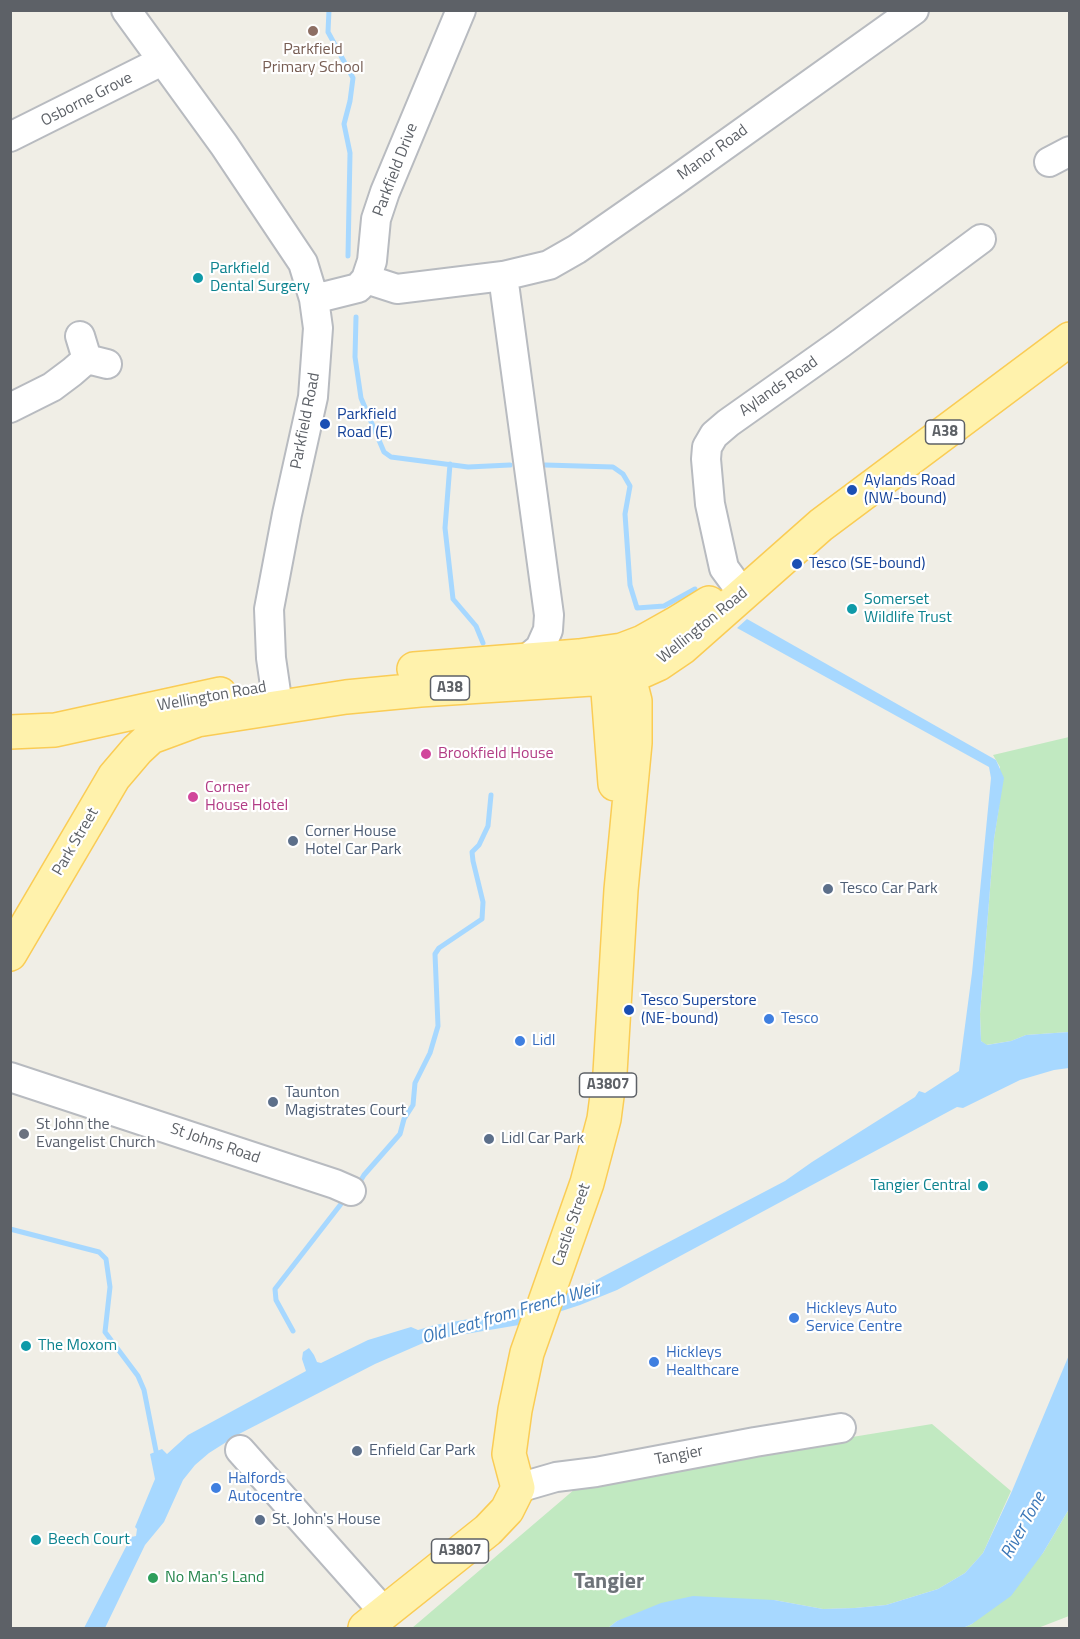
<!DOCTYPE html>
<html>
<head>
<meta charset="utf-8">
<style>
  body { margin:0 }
  #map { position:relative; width:1080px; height:1639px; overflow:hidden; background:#f0eee6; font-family:"Titillium Web",sans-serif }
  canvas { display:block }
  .frame { position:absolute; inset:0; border:12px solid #5d6167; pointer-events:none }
</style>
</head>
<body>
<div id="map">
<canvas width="1080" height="1639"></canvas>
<div class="frame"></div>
</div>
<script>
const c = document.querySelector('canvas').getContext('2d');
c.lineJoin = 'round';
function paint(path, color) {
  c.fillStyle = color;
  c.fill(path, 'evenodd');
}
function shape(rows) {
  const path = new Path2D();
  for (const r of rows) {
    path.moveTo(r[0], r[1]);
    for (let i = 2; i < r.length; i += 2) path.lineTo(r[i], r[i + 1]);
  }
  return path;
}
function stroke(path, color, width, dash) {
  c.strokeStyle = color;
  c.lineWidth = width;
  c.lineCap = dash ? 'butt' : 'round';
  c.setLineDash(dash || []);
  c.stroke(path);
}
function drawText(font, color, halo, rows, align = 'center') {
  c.font = font + ' "Titillium Web",sans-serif';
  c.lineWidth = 4.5;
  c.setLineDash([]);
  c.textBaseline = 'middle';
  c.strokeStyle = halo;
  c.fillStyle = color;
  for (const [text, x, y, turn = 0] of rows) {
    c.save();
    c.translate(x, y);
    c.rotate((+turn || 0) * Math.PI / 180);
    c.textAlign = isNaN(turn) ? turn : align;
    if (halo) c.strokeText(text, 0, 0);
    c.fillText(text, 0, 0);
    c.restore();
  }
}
const green = shape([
  [1069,737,1069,1032,1026,1035,1011,1041,986,1045,981,1041,980,1014,994,839,999,807,1000,767,993,755],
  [932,1424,1011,1491,983,1553,965,1573,938,1589,886,1605,855,1608,823,1609,774,1600,617,1621,608,1628,412,1628,582,1483,754,1453],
  [1069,1509,1069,1616,1038,1628,963,1628,972,1624,1043,1553]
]);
const water = shape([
  [747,619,996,760,1004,778,994,839,980,1014,981,1041,987,1045,1011,1041,1026,1035,1069,1032,1069,1068,1054,1070,1020,1080,963,1108,957,1107,617,1290,580,1305,519,1325,430,1340,375,1364,239,1434,209,1453,195,1465,183,1480,164,1522,145,1545,105,1628,84,1628,131,1537,136,1536,137,1529,135,1527,155,1479,150,1454,162,1449,167,1454,188,1435,306,1371,302,1359,303,1352,309,1348,314,1355,317,1362,321,1363,368,1340,411,1327,418,1330,435,1325,514,1311,581,1288,785,1181,812,1162,915,1097,919,1091,925,1093,959,1071,972,973,991,778,989,767,737,628],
  [1069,1355,1069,1509,1043,1553,1011,1596,972,1624,963,1628,608,1628,617,1621,661,1603,693,1596,774,1600,823,1609,855,1608,886,1605,938,1589,965,1573,983,1553,1012,1491]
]);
const stream = shape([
  [329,10,328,32,353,78,350,101,344,124,350,153,348,256],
  [356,317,355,357,361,398,384,452,391,457,468,467,510,465],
  [450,464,445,528,453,599,476,626,483,643],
  [545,465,613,467,623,474,630,486,625,514,630,585,637,608,664,606,695,589],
  [358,1185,364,1175,400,1134,404,1119,413,1105,415,1083,430,1053,438,1026,435,954,439,948,482,919,483,902,473,861,472,852,479,845,488,826,491,795],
  [10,1229,99,1252,106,1259,110,1287,105,1332,138,1376,144,1390,156,1451,159,1456],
  [293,1331,276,1300,275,1289,341,1204]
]);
const minor = shape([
  [126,10,224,145,303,263,314,299,318,328,313,397,287,514,269,609,271,658,278,706],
  [10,137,162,61],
  [1049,162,1070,151],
  [503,276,549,615,548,630,540,648,527,659],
  [366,279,397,289,503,276,549,265,577,249,676,180,914,10],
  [314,299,358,288,366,279,372,261,376,219,385,192,461,10],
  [80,336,87,359,107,364],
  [10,408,52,387,72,372,87,359],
  [743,594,724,568,710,504,706,459,707,447,714,435,728,423,841,343,981,239],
  [10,1077,335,1184,351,1191],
  [240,1450,385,1613],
  [518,1488,556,1477,596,1472,755,1442,841,1428]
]);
const major = shape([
  [602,656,607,678,615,784],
  [414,669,579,656,622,650,643,642,675,624,709,603],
  [10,732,55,730,220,694],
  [10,954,114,777,137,750,151,737,197,720,346,697,420,690,607,678,638,673,658,664,683,647,821,525,1070,339],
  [365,1628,488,1530,507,1510,518,1488,509,1454,515,1410,527,1353,587,1183,604,1119,610,1073,621,890,635,743,635,701,622,650]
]);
const markers = [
  [313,31,6,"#8d6e63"],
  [198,278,6,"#0f9aa8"],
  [325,424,6,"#1a4fb4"],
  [852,490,6,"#1a4fb4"],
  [797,564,6,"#1a4fb4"],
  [852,609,6,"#0f9aa8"],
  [426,754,6,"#d1479c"],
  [193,797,6,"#d1479c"],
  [293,841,6,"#5c6f8a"],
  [828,889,6,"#5c6f8a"],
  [629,1010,6,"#1a4fb4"],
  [769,1019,6,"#3f7fe0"],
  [520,1041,6,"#3f7fe0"],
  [273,1102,6,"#5c6f8a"],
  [24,1134,6,"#6b7280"],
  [489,1139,6,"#5c6f8a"],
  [983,1186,6,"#0f9aa8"],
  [794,1318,6,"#3f7fe0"],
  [26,1346,6,"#0f9aa8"],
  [654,1362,6,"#3f7fe0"],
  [357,1451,6,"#5c6f8a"],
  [216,1488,6,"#3f7fe0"],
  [260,1520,6,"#5c6f8a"],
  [36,1540,6,"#0f9aa8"],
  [153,1578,6,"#2e9e5b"]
];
const shields = [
  [945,432,39],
  [450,688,39],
  [608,1085,57],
  [460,1551,57]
];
const shieldNames = [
  ["A38",945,432],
  ["A38",450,688],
  ["A3807",608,1085],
  ["A3807",460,1551]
];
const educationNames = [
  ["Parkfield",313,50],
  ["Primary School",313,68]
];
const streetNames = [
  ["Osborne Grove",87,100,-27],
  ["Manor Road",713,153,-36],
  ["Parkfield Drive",396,170,-69],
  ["Aylands Road",779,387,-35],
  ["Parkfield Road",306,421,-79],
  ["Wellington Road",703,626,-39],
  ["Wellington Road",212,697,-10],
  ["Park Street",76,842,-60],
  ["St Johns Road",215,1144,19],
  ["Castle Street",572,1225,-71],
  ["Tangier",679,1456,-11]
];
const cultureNames = [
  ["Parkfield",210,269],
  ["Dental Surgery",210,287],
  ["Somerset",864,600],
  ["Wildlife Trust",864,618],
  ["Tangier Central",971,1186,"right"],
  ["The Moxom",38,1346],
  ["Beech Court",48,1540]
];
const transitNames = [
  ["Parkfield",337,415],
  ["Road (E)",337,433],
  ["Aylands Road",864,481],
  ["(NW-bound)",864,499],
  ["Tesco (SE-bound)",809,564],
  ["Tesco Superstore",641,1001],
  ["(NE-bound)",641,1019]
];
const hotelNames = [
  ["Brookfield House",438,754],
  ["Corner",205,788],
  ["House Hotel",205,806]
];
const serviceNames = [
  ["Corner House",305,832],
  ["Hotel Car Park",305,850],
  ["Tesco Car Park",840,889],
  ["Taunton",285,1093],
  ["Magistrates Court",285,1111],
  ["Lidl Car Park",501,1139],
  ["Enfield Car Park",369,1451],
  ["St. John's House",272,1520]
];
const shopNames = [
  ["Tesco",781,1019],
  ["Lidl",532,1041],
  ["Hickleys Auto",806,1309],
  ["Service Centre",806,1327],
  ["Hickleys",666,1353],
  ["Healthcare",666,1371],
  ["Halfords",228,1479],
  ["Autocentre",228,1497]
];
const worshipNames = [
  ["St John the",36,1125],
  ["Evangelist Church",36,1143]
];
const leisureNames = [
  ["No Man's Land",165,1578]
];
const waterNames = [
  ["Old Leat from French Weir",511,1314,-16],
  ["River Tone",1024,1526,-61]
];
const districtNames = [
  ["Tangier",609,1583]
];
paint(green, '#c1e9c1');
paint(water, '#a7d8ff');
stroke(stream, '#a7d8ff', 5);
stroke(minor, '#b8bbc0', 32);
stroke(major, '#facc55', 36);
stroke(minor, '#fff', 28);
stroke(major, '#fff2ac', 33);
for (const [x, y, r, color] of markers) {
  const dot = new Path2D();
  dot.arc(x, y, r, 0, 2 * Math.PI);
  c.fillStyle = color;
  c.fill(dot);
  stroke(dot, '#fff', 2);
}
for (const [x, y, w] of shields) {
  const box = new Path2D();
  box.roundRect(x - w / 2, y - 12, w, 24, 4.5);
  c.fillStyle = '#fff';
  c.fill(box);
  stroke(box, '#5d6167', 1.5);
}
drawText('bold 15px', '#5d6167', null, shieldNames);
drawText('16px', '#785e54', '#fff', educationNames);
drawText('16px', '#5d6167', '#fff', streetNames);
drawText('16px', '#0d838f', '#fff', cultureNames, 'left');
drawText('16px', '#164399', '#fff', transitNames, 'left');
drawText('16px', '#b23c85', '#fff', hotelNames, 'left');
drawText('16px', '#4e5e75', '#fff', serviceNames, 'left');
drawText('16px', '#366cbe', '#fff', shopNames, 'left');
drawText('16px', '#5b616d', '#fff', worshipNames, 'left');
drawText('16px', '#27864d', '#fff', leisureNames, 'left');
drawText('italic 18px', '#3c78b8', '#fff', waterNames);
drawText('bold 22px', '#6e7379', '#fff', districtNames);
</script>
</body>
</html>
